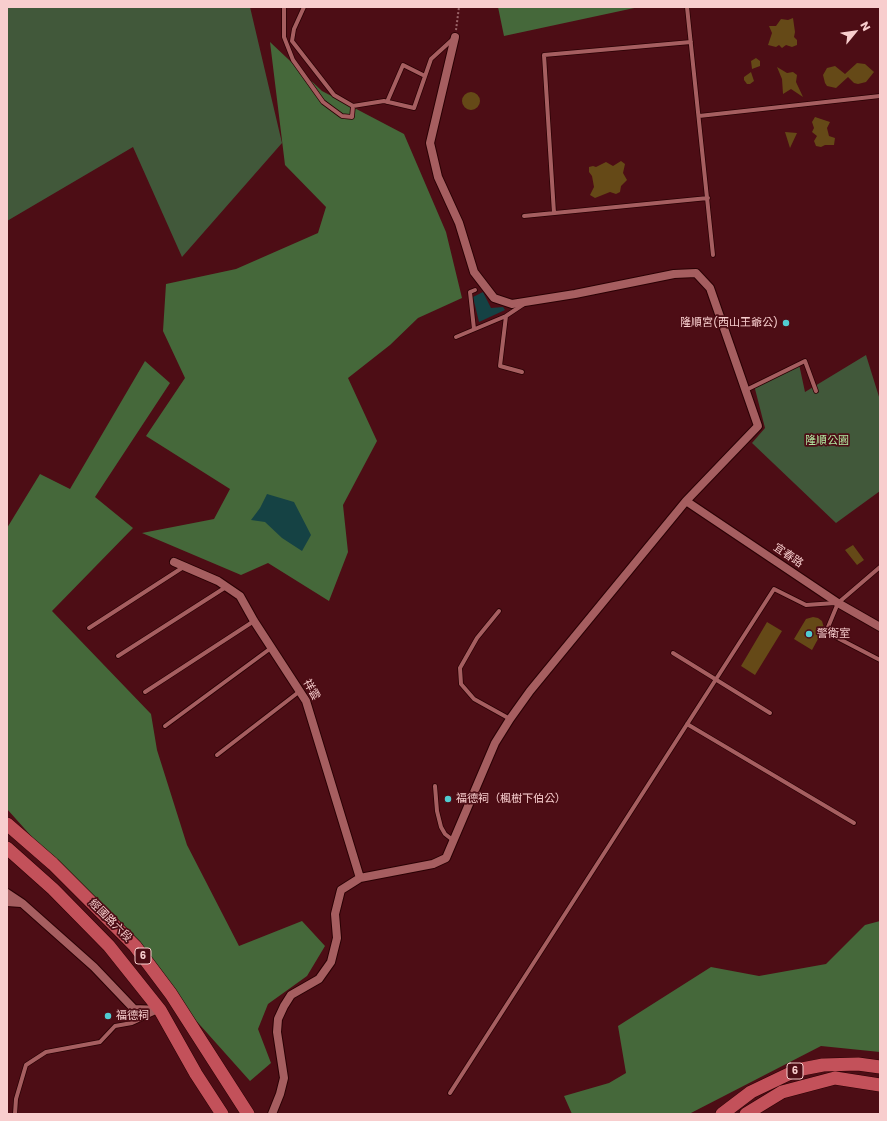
<!DOCTYPE html>
<html>
<head>
<meta charset="utf-8">
<style>
  body { margin:0 }
  #map { position:relative; width:887px; height:1121px; overflow:hidden; background:#4d0d15; font-family:Poppins,sans-serif }
  canvas { display:block }
  .frame { position:absolute; inset:0; border:8px solid #f8cece; pointer-events:none }
  .north { position:absolute; left:835px; top:12px; width:40px; height:40px; -webkit-text-stroke:3px #4d0d15; paint-order:stroke; rotate:61deg; font-size:11px; font-weight:700; line-height:16px; text-align:center; color:#f8cece }
  .north::after { content:''; display:block; margin:auto; width:14px; height:18px; background:#f8cece; clip-path:polygon(50% 0,100% 100%,50% 72%,0 100%) }
</style>
</head>
<body>
<div id="map">
<canvas width="887" height="1121"></canvas>
<div class="frame"></div>
<div class="north">N</div>
</div>
<script>
const c = document.querySelector('canvas').getContext('2d');
c.lineJoin = 'round';
function paint(path, color) {
  c.fillStyle = color;
  c.fill(path, 'evenodd');
}
function shape(rows) {
  const path = new Path2D();
  for (const r of rows) {
    if (r.length === 3) {
      path.moveTo(r[0] + r[2], r[1]);
      path.arc(r[0], r[1], r[2], 0, 2 * Math.PI);
      continue;
    }
    path.moveTo(r[0], r[1]);
    for (let i = 2; i < r.length; i += 2) path.lineTo(r[i], r[i + 1]);
  }
  return path;
}
function stroke(path, color, width, dash) {
  c.strokeStyle = color;
  c.lineWidth = width;
  c.lineCap = dash ? 'butt' : 'round';
  c.setLineDash(dash || []);
  c.stroke(path);
}
function drawText(font, color, halo, rows, align = 'center') {
  c.font = font + ' Poppins,"Noto Sans TC",sans-serif';
  c.lineWidth = 3.5;
  c.setLineDash([]);
  c.textBaseline = 'middle';
  c.strokeStyle = halo;
  c.fillStyle = color;
  for (const [text, x, y, turn = 0] of rows) {
    c.save();
    c.translate(x, y);
    c.rotate((+turn || 0) * Math.PI / 180);
    c.textAlign = isNaN(turn) ? turn : align;
    if (halo) c.strokeText(text, 0, 0);
    c.fillText(text, 0, 0);
    c.restore();
  }
}
const green = shape([
  [7,7,250,7,282,143,182,257,133,147,7,221],
  [866,355,880,400,880,491,836,523,752,443,765,428,754,385,799,364,805,392]
]);
const forest = shape([
  [498,7,639,7,504,36],
  [270,42,322,91,404,134,446,232,462,298,418,318,390,345,348,378,377,441,343,505,348,552,329,601,268,563,241,575,142,533,214,519,230,489,146,436,185,378,163,331,166,284,236,269,318,233,326,207,285,165],
  [145,361,170,383,95,497,133,528,52,611,151,714,157,750,187,845,239,946,302,921,325,946,307,976,268,1004,258,1029,271,1063,250,1081,7,809,7,528,40,474,70,489],
  [880,921,880,1052,821,1046,689,1114,572,1114,564,1096,609,1083,626,1073,618,1026,711,967,759,976,826,964,865,925]
]);
const water = shape([
  [483,292,491,308,503,307,505,310,479,322,473,297],
  [267,494,294,502,311,535,302,551,282,538,265,522,251,520,260,508]
]);
const building = shape([
  [793,18,795,32,794,37,797,40,797,45,792,47,786,45,782,48,779,45,776,47,768,45,772,33,769,26,776,26,781,19,788,20],
  [756,58,760,61,760,66,752,69,751,61],
  [857,63,865,64,874,72,866,82,858,84,854,83,846,75,848,77,836,88,827,86,825,83,823,75,827,68,835,66,845,74],
  [777,67,787,73,793,72,797,75,796,82,803,97,791,89,783,94,782,79],
  [751,72,754,81,750,84,747,84,744,80,744,77],
  [471,101,9],
  [815,117,830,122,827,128,829,136,835,138,834,145,825,145,821,147,816,146,814,141,817,136,812,132,814,128,812,122],
  [785,132,797,133,790,148],
  [621,161,625,164,623,173,627,180,621,186,620,192,616,194,610,192,595,198,590,195,594,187,592,176,589,172,589,167,593,166,596,167,606,162,613,166],
  [853,545,864,560,857,565,845,550],
  [813,617,818,618,822,621,824,628,812,650,794,639,806,619],
  [767,622,782,631,755,675,741,666]
]);
const path = shape([
  [456,30,459,7]
]);
const lane = shape([
  [284,7,284,37,293,60,323,102,342,116,352,117,353,106],
  [304,7,294,29,292,41,334,95,353,106,384,101,414,108,431,59,453,39],
  [687,7,713,255],
  [387,102,403,65,425,76],
  [699,116,880,96],
  [554,213,544,55,691,42],
  [524,216,708,198],
  [474,329,470,292,475,290],
  [456,337,506,316],
  [522,372,500,366,506,316,524,304],
  [746,390,805,361,816,391],
  [880,567,838,603,826,632,880,660],
  [499,611,477,638,460,668,461,684,474,699,510,719],
  [89,628,185,566],
  [673,653,770,713],
  [118,656,226,587],
  [145,692,254,621],
  [687,724,854,823],
  [165,726,271,648],
  [217,755,300,691],
  [435,786,437,811,441,827,445,834,454,841],
  [450,1093,774,589,806,605,835,603],
  [15,1114,16,1099,26,1065,46,1052,100,1042,115,1026,132,1023,156,1012]
]);
const street = shape([
  [686,501,838,603,880,627],
  [174,562,218,581,240,596,254,621,306,701,360,878],
  [7,893,22,903,94,967,134,1009,160,1010],
  [7,902,21,903],
  [272,1114,280,1094,284,1078,277,1032,278,1019,284,1006,291,995,319,979,331,962,337,938,335,914,341,890,360,878,433,864,446,858,495,743,510,719,530,691,686,501,758,426,710,288,696,273,674,274,575,294,512,304,494,298,474,272,459,223,438,177,430,143,455,37]
]);
const primary = shape([
  [7,824,53,864,135,946,171,994,248,1114],
  [7,848,53,889,109,946,160,1010,196,1074,222,1114],
  [722,1114,751,1092,797,1070,823,1065,858,1064,880,1067],
  [746,1114,782,1092,835,1078,880,1085]
]);
const markers = [
  [786,323,4,"#51ccd1"],
  [809,634,4,"#51ccd1"],
  [448,799,4,"#51ccd1"],
  [108,1016,4,"#51ccd1"]
];
const shields = [
  [143,956,16],
  [795,1071,16]
];
const shieldNames = [
  ["6",143,956],
  ["6",795,1071]
];
const poiNames = [
  ["隆順宮(西山王爺公)",778,323,"right"],
  ["警衛室",817,634],
  ["福德祠（楓樹下伯公）",456,799],
  ["福德祠",116,1016]
];
const parkNames = [
  ["隆順公園",827,441]
];
const streetNames = [
  ["宜春路",788,556,34],
  ["祥雲",311,690,61],
  ["經國路六段",110,921,45]
];
paint(green, '#41583a');
paint(forest, '#45683a');
paint(water, '#154244');
paint(building, '#654917');
stroke(lane, '#2a0004', 5.5);
stroke(street, '#2a0004', 10);
stroke(primary, '#2a0004', 14);
stroke(path, '#9b6569', 2, [2, 2]);
stroke(lane, '#a65e60', 4);
stroke(street, '#a65e60', 8);
stroke(primary, '#c3515a', 13);
for (const [x, y, r, color] of markers) {
  const dot = new Path2D();
  dot.arc(x, y, r, 0, 2 * Math.PI);
  c.fillStyle = color;
  c.fill(dot);
  stroke(dot, '#4d0d15', 1.5);
}
for (const [x, y, w] of shields) {
  const box = new Path2D();
  box.roundRect(x - w / 2, y - 8, w, 16, 3);
  c.fillStyle = '#4d0d15';
  c.fill(box);
  stroke(box, '#f8cece', 1);
}
drawText('bold 10px', '#f8cece', null, shieldNames);
drawText('11px', '#f8cece', '#4d0d15', poiNames, 'left');
drawText('11px', '#b1e8a1', '#4d0d15', parkNames);
drawText('11px', '#f8cece', '#4d0d15', streetNames);
</script>
</body>
</html>
